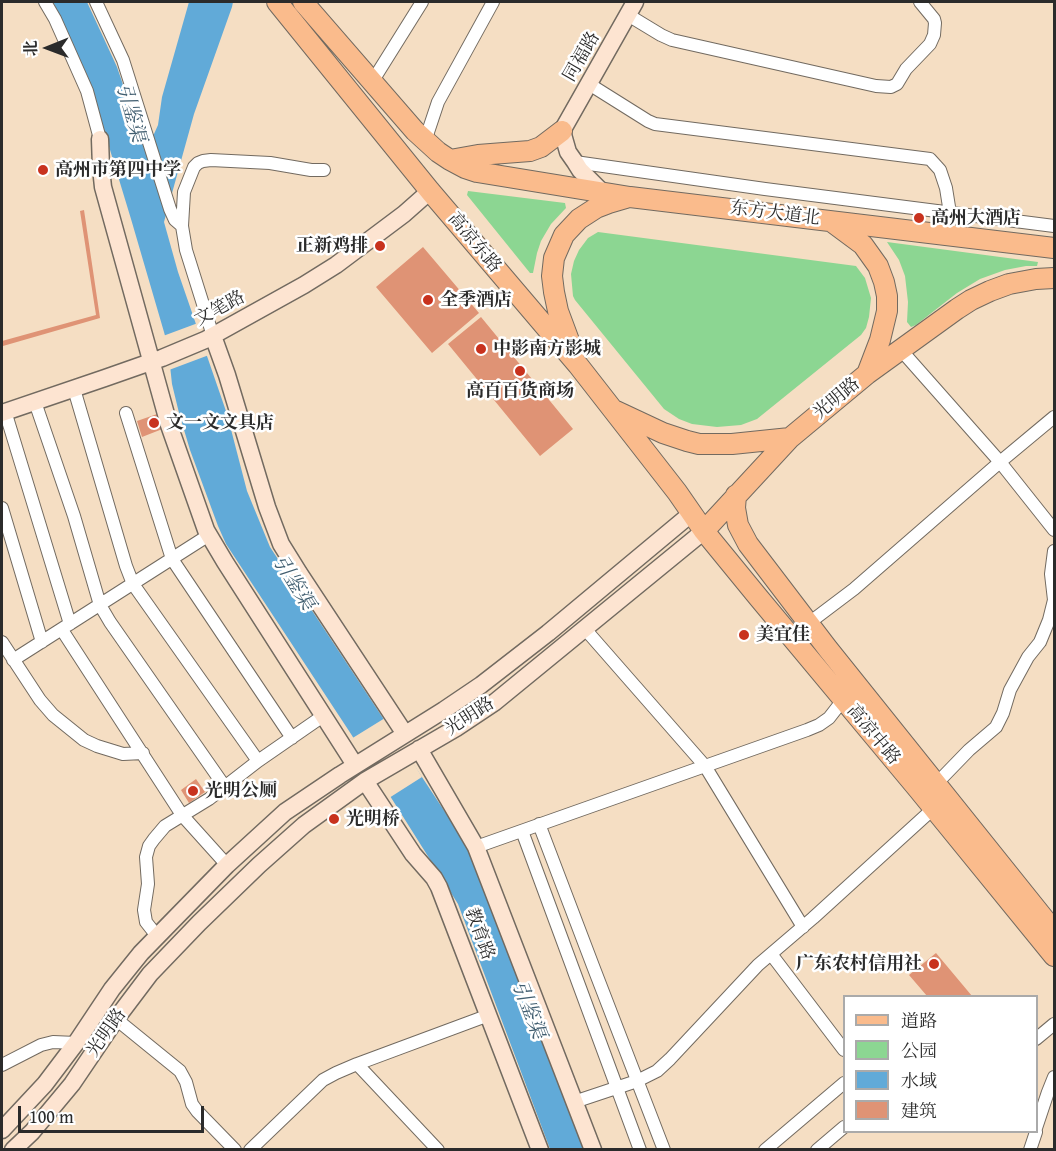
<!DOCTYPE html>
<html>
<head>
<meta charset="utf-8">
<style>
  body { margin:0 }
  #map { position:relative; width:1056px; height:1151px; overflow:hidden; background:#f5dec3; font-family:"Gentium Book Plus","Noto Serif SC",serif }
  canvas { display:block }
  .frame { position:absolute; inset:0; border:3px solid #2b2b2b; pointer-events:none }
  .legend { position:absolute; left:843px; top:995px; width:195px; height:138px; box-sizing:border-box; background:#fff; border:2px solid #aaa; margin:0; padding:8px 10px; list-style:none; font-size:18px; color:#2b2b2b }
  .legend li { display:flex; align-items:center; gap:12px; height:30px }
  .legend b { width:30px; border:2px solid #aaa }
  .north { position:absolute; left:18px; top:18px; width:60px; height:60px; -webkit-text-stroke:4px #fff; paint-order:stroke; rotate:269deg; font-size:16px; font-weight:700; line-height:24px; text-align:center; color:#2b2b2b }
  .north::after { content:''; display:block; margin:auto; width:21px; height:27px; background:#2b2b2b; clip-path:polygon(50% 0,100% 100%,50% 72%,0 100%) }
  .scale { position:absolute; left:18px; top:1106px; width:186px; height:27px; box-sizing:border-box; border:3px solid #2b2b2b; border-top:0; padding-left:8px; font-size:18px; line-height:21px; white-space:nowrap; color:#2b2b2b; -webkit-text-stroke:4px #fff; paint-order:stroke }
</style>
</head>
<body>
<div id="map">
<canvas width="1056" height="1151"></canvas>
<div class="frame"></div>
<ul class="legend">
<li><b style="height:8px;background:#fabb8c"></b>道路</li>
<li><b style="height:16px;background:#8cd692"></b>公园</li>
<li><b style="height:16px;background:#61aad8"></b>水域</li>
<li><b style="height:16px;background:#df9375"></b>建筑</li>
</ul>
<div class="north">北</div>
<div class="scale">100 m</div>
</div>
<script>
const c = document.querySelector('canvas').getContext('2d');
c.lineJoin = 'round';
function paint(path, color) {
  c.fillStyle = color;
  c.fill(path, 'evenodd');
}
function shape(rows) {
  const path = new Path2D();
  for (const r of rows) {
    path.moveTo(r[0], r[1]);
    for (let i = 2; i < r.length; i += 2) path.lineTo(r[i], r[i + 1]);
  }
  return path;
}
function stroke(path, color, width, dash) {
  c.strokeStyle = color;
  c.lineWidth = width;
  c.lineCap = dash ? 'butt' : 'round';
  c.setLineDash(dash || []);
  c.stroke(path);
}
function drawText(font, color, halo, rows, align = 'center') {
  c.font = font + ' "Gentium Book Plus","Noto Serif SC",serif';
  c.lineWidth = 5;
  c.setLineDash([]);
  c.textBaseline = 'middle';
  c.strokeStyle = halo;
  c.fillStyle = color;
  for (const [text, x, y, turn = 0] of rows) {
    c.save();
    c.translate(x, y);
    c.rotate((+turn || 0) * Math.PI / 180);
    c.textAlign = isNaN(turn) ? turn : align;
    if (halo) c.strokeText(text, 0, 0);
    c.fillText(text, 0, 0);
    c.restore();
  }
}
const green = shape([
  [468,191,565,203,566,208,551,224,541,241,537,253,533,273,530,273,467,195],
  [598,232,856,266,865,278,871,298,869,317,866,328,861,335,757,419,741,425,717,427,692,424,679,419,664,409,575,300,573,296,571,274,574,261,579,250,588,238],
  [887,242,1038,262,1037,266,1026,266,1005,270,980,279,957,293,916,325,911,327,907,322,908,302,905,276,899,260]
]);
const water = shape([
  [53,2,87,2,117,67,141,137,154,134,158,125,162,97,189,2,233,2,232,7,194,114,164,222,178,272,227,414,247,491,270,547,451,821,474,859,587,1149,550,1149,458,904,351,734,226,544,218,526,190,450,179,413,172,384,168,347,164,332,131,219,97,107,87,75]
]);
const pier = shape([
  [198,323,209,355,169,370,163,336],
  [385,718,422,777,389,798,351,739]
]);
const building = shape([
  [84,210,100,318,3,346,2,341,96,315,80,211],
  [423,247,479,313,432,353,376,287],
  [481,317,573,429,540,456,448,344],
  [160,413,165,428,142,437,137,421],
  [196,779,205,792,189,803,181,790],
  [936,953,972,996,927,996,909,975]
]);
const street = shape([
  [45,2,55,19,87,91,100,139],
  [96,2,123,60,170,209,175,220,182,226],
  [628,15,661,35,672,40,876,86,891,87,897,84,906,69,930,44,934,35,935,23,934,19,920,2],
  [372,82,422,2],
  [589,84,648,121,655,124,930,159,940,170,946,188,950,213,948,235],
  [425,141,438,102,493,2],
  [575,162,765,189,1054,226],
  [213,336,186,250,182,226,184,192,194,167,198,163,203,161,211,160,270,163,311,170,324,170],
  [901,350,1000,462,1054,530],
  [74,389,126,566,133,584,258,761],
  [35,402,74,516,100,605,110,622,225,787],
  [5,411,70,624],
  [126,413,172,559,292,738],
  [2,508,42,642],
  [809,623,854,589,1000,462,1054,417],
  [585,629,705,766,803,927],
  [62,630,182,815,227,865],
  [2,642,40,700,53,715,84,740,97,746,123,754,143,753],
  [13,660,209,535],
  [937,783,969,750,996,727,1003,713,1010,690,1028,657,1040,642,1049,620,1054,600,1051,574,1054,551],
  [539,824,593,966,664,1150],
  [522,831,640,1150],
  [476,847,807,730,819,725,829,718,843,700],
  [157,936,146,922,144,910,148,884,146,857,149,846,154,839,165,826,209,799,258,761,323,716],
  [771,954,844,1050],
  [116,1019,180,1071,186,1082,192,1104,197,1111,235,1150],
  [1036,1039,1054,1024],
  [357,1064,438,1150],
  [2,1065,41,1045,53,1042,76,1043],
  [574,1102,637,1081,657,1071,670,1059,758,965,813,918,934,808],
  [1036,1128,1048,1092,1054,1077],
  [250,1150,323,1080,336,1073,357,1064,489,1015],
  [765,1150,844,1083],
  [817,1150,844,1127],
  [1030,1150,1036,1132]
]);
const secondary = shape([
  [100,139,101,168,103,187,169,425,206,530,225,562,355,765],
  [603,193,580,170,575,162,568,152,562,131,635,2],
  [213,336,227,375,267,507,281,544,299,573,405,734],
  [2,413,105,378,162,358,205,340,304,285,336,265,404,214,430,191],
  [419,749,476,847,593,1150],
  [365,781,413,854,434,878,439,887,540,1150],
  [2,1130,45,1084,76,1043,112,989,141,953,227,865,285,812,340,775,444,710,481,685,548,633,692,513],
  [13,1150,32,1132,72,1084,116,1019,150,974,199,923,259,865,304,825,365,781,456,728,495,702,704,531]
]);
const primary = shape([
  [277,2,430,191,578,365,677,492,704,531,758,597,918,789,1054,956],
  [303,2,415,131,438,152,450,160,465,168,477,172,630,197,1054,248],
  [450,160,478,155,530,151,541,147,562,131],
  [832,222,863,245,878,266,884,282,887,296,887,311,880,340,867,374],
  [574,354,558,311,554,292,552,276,554,258,564,235,579,219,596,208,609,203,626,198],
  [616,411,663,433,687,441,699,444,732,444,790,438],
  [736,495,735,508,738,525,748,544,828,649,1054,931],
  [704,531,790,438,867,374,957,309,971,300,990,291,1009,284,1036,279,1054,278]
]);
const markers = [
  [43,170,6,"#c8321e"],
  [919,218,6,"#c8321e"],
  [380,246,6,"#c8321e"],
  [428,300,6,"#c8321e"],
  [481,349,6,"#c8321e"],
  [520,371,6,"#c8321e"],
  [154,423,6,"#c8321e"],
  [744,635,6,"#c8321e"],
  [193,791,6,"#c8321e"],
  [334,819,6,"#c8321e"],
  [934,964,6,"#c8321e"]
];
const streetNames = [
  ["同福路",582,57,-60],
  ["东方大道北",775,214,7],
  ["高凉东路",474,243,50],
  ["文笔路",220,309,-28],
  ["光明路",837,399,-40],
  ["光明路",470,717,-33],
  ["高凉中路",873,735,50],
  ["教育路",479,934,70],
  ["光明路",107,1033,-55]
];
const poiNames = [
  ["高州市第四中学",55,170],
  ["高州大酒店",931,218],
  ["正新鸡排",368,246,"right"],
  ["全季酒店",440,300],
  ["中影南方影城",493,349],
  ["高百百货商场",520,391,"center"],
  ["文一文文具店",166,423],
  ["美宜佳",756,635],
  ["光明公厕",205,791],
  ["光明桥",346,819],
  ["广东农村信用社",922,964,"right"]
];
const waterNames = [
  ["引鉴渠",130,113,74],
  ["引鉴渠",293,583,58],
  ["引鉴渠",528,1010,69]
];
paint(green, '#8cd692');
paint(water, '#61aad8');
paint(pier, '#f5dec3');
paint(building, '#df9375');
stroke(street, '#726a60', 14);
stroke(secondary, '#726a60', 19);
stroke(primary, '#726a60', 22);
stroke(street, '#fff', 12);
stroke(secondary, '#fde4d1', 16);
stroke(primary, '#fabb8c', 20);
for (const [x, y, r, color] of markers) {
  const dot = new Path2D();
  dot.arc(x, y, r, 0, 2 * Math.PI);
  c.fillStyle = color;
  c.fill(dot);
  stroke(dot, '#fff', 2);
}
drawText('18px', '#2b2b2b', '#fff', streetNames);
drawText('bold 18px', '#2b2b2b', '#fff', poiNames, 'left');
drawText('italic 20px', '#415e70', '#fff', waterNames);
</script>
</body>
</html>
